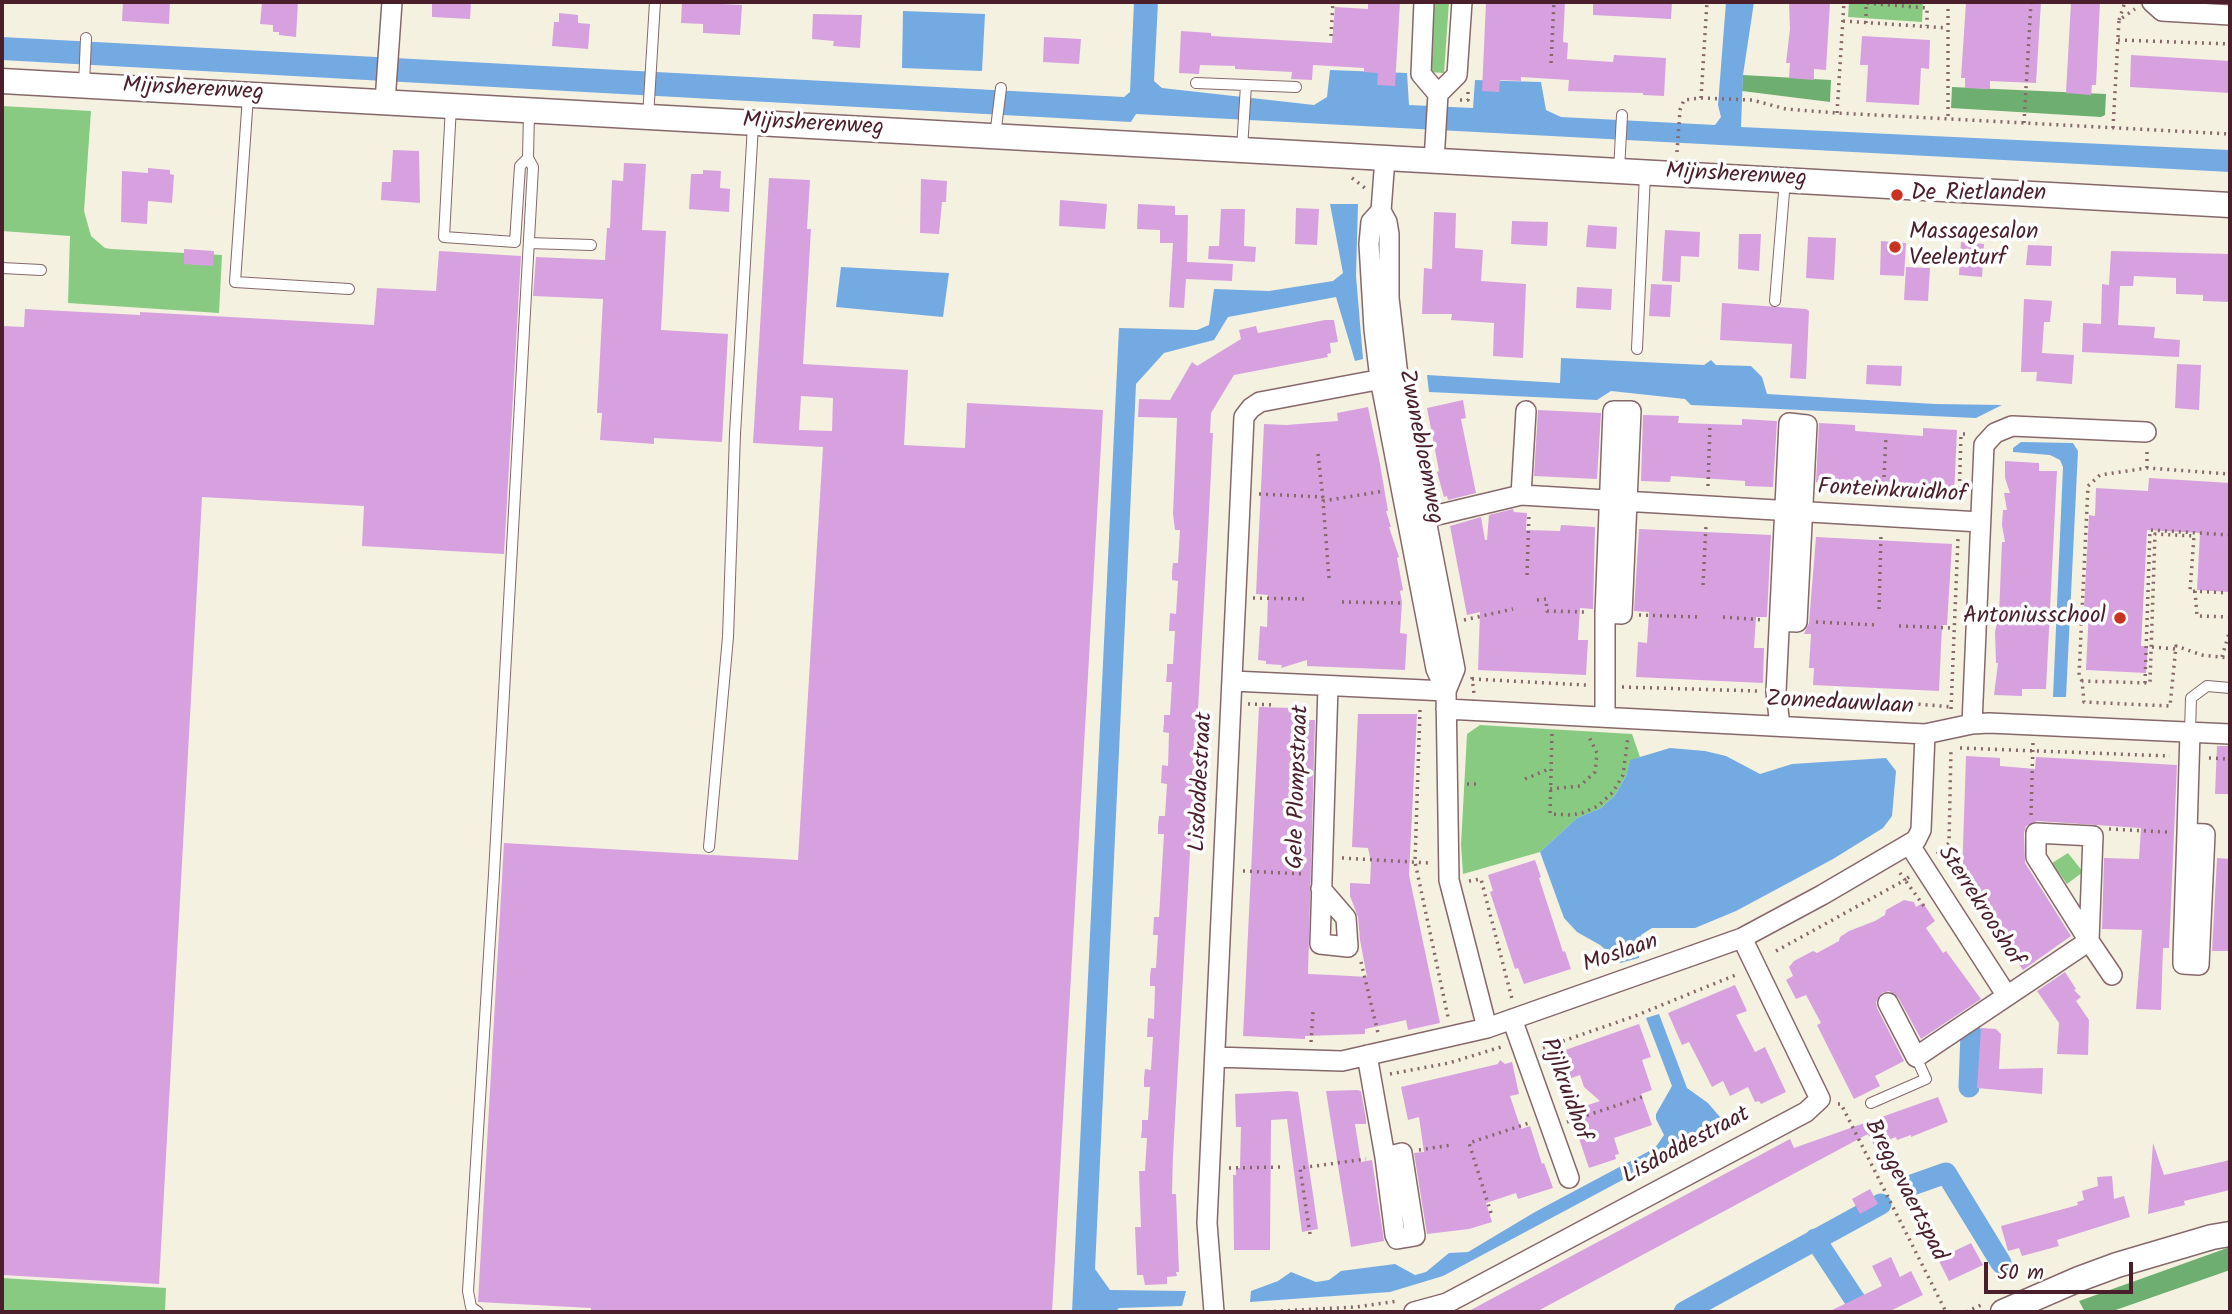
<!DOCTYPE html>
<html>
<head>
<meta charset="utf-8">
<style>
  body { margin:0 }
  #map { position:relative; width:2232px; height:1314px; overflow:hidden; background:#f4f1e1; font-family:Kalam,sans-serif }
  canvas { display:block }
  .frame { position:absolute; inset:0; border:4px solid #4a1f2b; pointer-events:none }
  .scale { position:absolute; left:1984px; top:1262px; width:149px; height:32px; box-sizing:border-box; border:4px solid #4a1f2b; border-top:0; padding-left:9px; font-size:21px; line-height:24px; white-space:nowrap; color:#4a1f2b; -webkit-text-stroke:5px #fff; paint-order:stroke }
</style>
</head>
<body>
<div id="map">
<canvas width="2232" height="1314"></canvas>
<div class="frame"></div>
<div class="scale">50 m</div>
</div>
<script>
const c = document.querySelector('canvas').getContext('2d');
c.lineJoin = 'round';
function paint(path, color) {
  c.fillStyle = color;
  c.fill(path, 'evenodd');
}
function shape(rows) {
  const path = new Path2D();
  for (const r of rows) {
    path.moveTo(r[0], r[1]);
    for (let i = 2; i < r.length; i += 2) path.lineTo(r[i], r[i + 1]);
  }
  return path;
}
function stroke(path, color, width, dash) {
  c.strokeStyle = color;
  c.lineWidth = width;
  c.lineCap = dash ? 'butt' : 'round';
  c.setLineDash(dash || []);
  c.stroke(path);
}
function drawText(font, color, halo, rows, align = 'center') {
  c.font = font + ' Kalam,sans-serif';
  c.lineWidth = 7;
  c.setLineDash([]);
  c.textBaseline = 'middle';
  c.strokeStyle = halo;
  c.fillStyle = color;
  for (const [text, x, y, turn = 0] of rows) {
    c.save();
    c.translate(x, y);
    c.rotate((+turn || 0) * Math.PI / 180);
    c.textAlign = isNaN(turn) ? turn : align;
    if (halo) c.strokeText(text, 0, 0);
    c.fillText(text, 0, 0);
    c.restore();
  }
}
const green = shape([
  [1433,2,1449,2,1444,73,1429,72],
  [1849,2,1923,2,1922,22,1848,17],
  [2,106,91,111,84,211,91,236,105,248,111,249,222,255,219,313,68,303,70,236,2,231],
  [1480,725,1632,734,1640,757,1630,761,1626,776,1615,795,1601,808,1577,818,1540,852,1463,874,1461,845,1467,734],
  [2068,853,2083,872,2067,884,2052,863],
  [2,1278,166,1288,165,1312,2,1312]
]);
const forest = shape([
  [1743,75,1831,80,1830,102,1742,91],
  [1952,87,2106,94,2105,115,2101,117,1951,108],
  [2230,1247,2230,1270,2110,1312,2085,1312,2079,1301]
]);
const water = shape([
  [1134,2,1158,2,1154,81,1162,88,1314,105,1327,97,1330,70,1407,73,1409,105,1473,108,1475,80,1541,82,1546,110,1561,117,1715,125,1721,117,1718,105,1726,2,1754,2,1743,75,1741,127,2230,150,2230,172,1136,114,1131,122,2,60,2,37,1124,97,1130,92],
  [903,11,985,14,982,71,902,68],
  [1330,204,1358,204,1356,276,1363,359,1355,361,1336,297,1228,317,1214,340,1164,353,1136,384,1095,1269,1110,1290,1186,1291,1182,1306,1119,1308,1115,1312,1072,1312,1119,328,1197,330,1209,325,1214,289,1269,291,1333,281,1343,273],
  [841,267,949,273,943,317,836,307],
  [1561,358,1704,365,1711,360,1716,365,1751,366,1762,377,1767,394,1935,404,2002,405,1976,418,1691,405,1685,399,1611,391,1597,400,1429,392,1427,375,1560,383],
  [2021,442,2073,443,2078,451,2066,697,2053,697,2063,467,2060,460,2050,455,2013,452,2013,448],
  [1670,748,1705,751,1726,756,1760,774,1792,764,1886,758,1896,771,1892,816,1883,828,1833,859,1736,911,1695,928,1652,928,1641,935,1639,958,1620,963,1600,945,1577,932,1564,918,1540,852,1577,818,1601,808,1615,795,1626,776,1630,760],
  [1659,1014,1687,1088,1708,1103,1720,1117,1716,1124,1701,1138,1443,1276,1390,1292,1250,1302,1251,1291,1278,1281,1291,1272,1316,1282,1329,1280,1341,1271,1395,1264,1415,1275,1426,1272,1449,1253,1468,1252,1535,1212,1655,1148,1664,1135,1656,1119,1656,1114,1672,1086,1646,1018]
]);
const canal = shape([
  [1969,1087,1971,1033],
  [1912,1185,1946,1173,2001,1263],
  [1815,1239,1863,1312],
  [1684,1312,1881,1204]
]);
const building = shape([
  [123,2,170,2,169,24,122,21],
  [274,2,298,2,296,37,279,35,279,32,273,32,273,25,260,24,262,3,274,4],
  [432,2,471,2,470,19,432,17],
  [682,2,742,5,740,35,703,33,703,24,681,23],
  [1368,2,1400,2,1395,86,1377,85,1378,73,1364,72,1364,68,1313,65,1312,80,1291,79,1292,72,1235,69,1235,66,1200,65,1199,74,1179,73,1181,31,1211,33,1211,36,1332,43,1335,7,1368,9],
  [1486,2,1565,2,1563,42,1568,43,1567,59,1613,62,1614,55,1666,58,1664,96,1643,95,1643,93,1568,91,1569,80,1521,77,1521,81,1500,80,1499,92,1482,91],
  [1593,2,1672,2,1671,19,1593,15],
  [1789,2,1830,2,1826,70,1814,69,1814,80,1789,78,1790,63,1786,63,1790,29],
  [1966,2,2041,2,2036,83,1990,81,1990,89,1965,88,1965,78,1961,78],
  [2071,2,2100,2,2096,85,2092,85,2091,95,2066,93],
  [559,13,578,15,578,23,590,24,588,49,552,46,554,22,559,22],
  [813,14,862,15,860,48,833,46,834,41,812,39],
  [1862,36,1930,40,1929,69,1921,68,1919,105,1866,102,1868,65,1860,65],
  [1044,37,1081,39,1079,64,1043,62],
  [2131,55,2230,61,2230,93,2130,87],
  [393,150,419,151,420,203,381,200,382,182,391,182],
  [624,163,646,164,642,230,666,231,661,330,728,334,722,442,654,438,654,444,600,440,602,413,597,413,603,299,533,296,536,257,605,260,607,228,610,228,612,180,623,181],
  [148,168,170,170,170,174,174,175,172,203,148,201,147,224,121,222,122,171,148,173],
  [703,170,721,171,720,188,730,189,729,212,689,209,691,174,703,174],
  [769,178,810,180,807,229,811,229,803,364,908,370,904,445,965,448,967,403,1103,410,1052,1312,591,1312,591,1308,478,1302,504,843,798,860,823,447,753,443],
  [801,396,833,398,832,431,799,430],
  [921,179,947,181,946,202,942,202,939,234,920,233],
  [1060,200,1107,204,1105,229,1059,226],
  [1138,204,1175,206,1175,215,1188,215,1187,262,1233,264,1232,281,1186,279,1184,308,1169,307,1173,243,1160,243,1160,230,1137,229],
  [1296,208,1319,209,1317,245,1295,244],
  [1221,209,1245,209,1244,246,1256,247,1255,262,1208,259,1209,246,1219,246],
  [1434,212,1456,213,1455,248,1483,250,1481,281,1526,284,1523,358,1493,356,1494,323,1451,320,1452,314,1422,314,1424,268,1432,269],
  [1512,221,1548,222,1547,246,1511,244],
  [1588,225,1617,227,1616,249,1586,247],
  [1665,230,1700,232,1699,257,1681,256,1680,282,1662,281],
  [1739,234,1761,234,1759,271,1738,269],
  [1808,237,1836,238,1834,280,1806,278],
  [1881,241,1906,243,1904,276,1880,275],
  [1961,242,1984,244,1982,277,1959,275],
  [2028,245,2052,246,2051,266,2026,265],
  [184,249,214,251,213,266,184,264],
  [439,251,521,256,504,554,362,546,364,506,202,497,159,1284,2,1275,2,326,24,327,25,309,140,315,140,312,374,325,377,288,436,291],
  [2111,251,2230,254,2230,302,2203,301,2203,295,2176,294,2176,278,2134,276,2133,286,2120,286,2118,325,2155,327,2154,338,2180,340,2179,357,2082,352,2083,323,2101,324,2102,284,2109,285],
  [1906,267,1930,268,1928,301,1904,300],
  [1651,284,1672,285,1670,317,1649,316],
  [1577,287,1612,289,1611,310,1576,308],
  [2024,299,2052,301,2050,322,2044,322,2042,353,2074,355,2072,384,2036,381,2037,372,2021,372],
  [1722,303,1806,309,1809,311,1806,379,1790,378,1792,344,1720,340],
  [1325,320,1334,320,1338,342,1330,343,1331,353,1327,354,1328,357,1234,375,1211,413,1210,433,1213,433,1208,531,1173,1155,1172,1194,1176,1194,1179,1272,1176,1272,1177,1276,1167,1277,1167,1284,1145,1285,1143,1275,1137,1275,1135,1227,1141,1227,1139,1171,1145,1171,1146,1154,1147,1138,1141,1138,1142,1129,1142,1120,1148,1120,1149,1104,1150,1087,1144,1087,1144,1078,1145,1069,1151,1070,1152,1053,1153,1037,1147,1037,1148,1018,1154,1019,1155,986,1150,986,1150,977,1151,968,1156,968,1158,935,1153,935,1154,917,1159,917,1164,834,1158,834,1158,825,1159,816,1165,816,1167,784,1161,783,1162,765,1168,766,1169,733,1163,732,1164,723,1164,715,1170,715,1172,682,1166,682,1167,673,1167,664,1173,664,1175,631,1169,631,1170,613,1176,614,1178,581,1172,580,1172,571,1173,563,1178,563,1180,530,1175,530,1173,514,1177,418,1138,417,1139,399,1170,400,1192,362,1197,366,1241,339,1239,330,1256,326,1258,333],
  [2177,364,2201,365,2199,410,2175,408],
  [1867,365,1902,366,1901,386,1866,384],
  [1463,400,1466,418,1461,419,1476,493,1448,500,1447,496,1444,497,1437,472,1439,471,1427,408],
  [1368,407,1380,464,1388,511,1386,511,1391,527,1389,527,1399,557,1397,558,1403,590,1400,591,1402,602,1400,633,1407,634,1405,670,1307,666,1307,660,1281,668,1282,665,1266,664,1266,661,1258,660,1260,626,1267,627,1268,595,1256,594,1264,424,1286,425,1338,421,1337,413],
  [1538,410,1601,413,1597,479,1534,476],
  [1643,415,1679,416,1678,423,1742,425,1742,419,1777,421,1773,487,1745,486,1745,481,1671,476,1670,482,1641,481],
  [1819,423,1855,425,1855,431,1923,436,1923,428,1957,430,1954,495,1920,494,1920,486,1882,485,1852,486,1852,491,1818,489,1818,482,1816,482],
  [2005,461,2039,463,2039,471,2057,471,2046,689,2022,689,2022,696,1994,695,1998,663,1996,663,1995,632,1999,614,2002,542,2005,542,2002,525,2003,510,2007,510,2004,493,2010,493,2005,478],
  [2149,478,2230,483,2229,592,2197,590,2200,533,2147,530,2141,646,2148,646,2146,673,2086,670,2089,609,2084,609,2089,515,2095,516,2096,488,2148,491],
  [1513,509,1514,512,1527,513,1526,530,1560,531,1561,525,1595,527,1593,609,1580,608,1578,640,1588,640,1586,675,1478,670,1480,612,1467,615,1450,526,1481,517,1485,540,1487,540,1489,515],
  [1639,529,1771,535,1767,617,1756,617,1754,648,1764,648,1763,683,1636,677,1638,642,1647,643,1649,612,1634,611],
  [1816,537,1952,544,1947,625,1942,625,1939,691,1813,685,1814,668,1809,668,1811,634,1804,634,1809,623],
  [1259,707,1292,708,1291,720,1315,720,1308,974,1332,975,1367,977,1360,940,1358,917,1350,896,1350,883,1370,884,1371,862,1368,848,1352,847,1358,714,1417,714,1409,875,1440,1023,1408,1030,1406,1020,1365,1029,1365,1034,1305,1036,1305,1039,1243,1036],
  [2217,746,2230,746,2230,794,2215,794],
  [1966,756,2000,758,2000,766,2035,769,2036,757,2177,765,2169,948,2163,948,2161,1010,2136,1009,2142,930,2102,929,2104,858,2139,859,2141,828,2037,821,2026,826,2024,833,2025,863,2071,936,2023,970,1962,877],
  [2217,858,2230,859,2230,951,2212,951],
  [1535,860,1541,877,1539,878,1563,952,1565,951,1571,969,1524,984,1518,968,1515,969,1490,892,1493,891,1488,875],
  [1904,900,1914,902,1916,907,1923,903,1935,921,1926,928,1943,953,1946,951,1981,999,1921,1039,1898,997,1889,991,1882,993,1876,1002,1877,1008,1904,1061,1875,1076,1880,1086,1854,1099,1817,1025,1821,1023,1806,995,1796,999,1786,980,1793,976,1789,967,1794,961,1813,951,1817,953,1839,941,1840,937,1849,931,1875,921,1885,915,1886,910],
  [2065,972,2076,989,2074,990,2081,997,2076,1001,2089,1020,2088,1055,2057,1054,2059,1023,2037,991],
  [1735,985,1747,1011,1736,1015,1755,1052,1765,1047,1786,1092,1761,1104,1759,1101,1755,1102,1748,1087,1730,1096,1723,1081,1712,1087,1689,1042,1682,1045,1668,1013],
  [1639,1024,1651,1057,1642,1060,1652,1090,1641,1094,1652,1125,1614,1138,1619,1154,1615,1155,1616,1159,1589,1168,1573,1121,1586,1117,1582,1107,1600,1101,1584,1087,1580,1075,1563,1081,1554,1054],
  [1981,1028,1996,1029,2001,1034,1999,1069,2043,1068,2042,1094,1977,1088],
  [1500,1060,1505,1064,1512,1062,1519,1094,1510,1096,1521,1129,1530,1126,1542,1164,1544,1163,1553,1188,1518,1199,1516,1193,1486,1203,1492,1222,1469,1229,1427,1234,1414,1153,1424,1152,1419,1117,1408,1120,1401,1087,1498,1064],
  [1357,1090,1361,1091,1366,1119,1366,1124,1355,1124,1361,1162,1372,1160,1384,1241,1351,1247,1326,1091],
  [1289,1091,1298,1092,1318,1229,1302,1232,1287,1119,1271,1120,1270,1250,1234,1250,1233,1175,1236,1175,1236,1168,1240,1168,1241,1127,1236,1127,1235,1094],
  [1938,1097,1948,1122,1911,1137,1911,1135,1897,1140,1896,1137,1874,1145,1868,1134,1536,1312,1467,1312,1790,1139,1794,1148],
  [2153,1143,2164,1175,2230,1160,2230,1190,2184,1201,2185,1205,2148,1214],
  [2112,1176,2114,1199,2124,1196,2130,1217,2057,1240,2059,1246,2022,1256,2019,1248,2008,1251,2001,1226,2078,1205,2077,1202,2084,1200,2082,1191,2098,1186,2097,1177],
  [1870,1189,1878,1204,1860,1214,1852,1199],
  [1971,1243,1983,1265,1949,1281,1938,1259],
  [1891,1257,1900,1277,1911,1271,1923,1295,1888,1312,1828,1312,1882,1286,1872,1266]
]);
const path = shape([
  [1948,2,1948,118],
  [2119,20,2125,2],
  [1843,21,1947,28],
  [1866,23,1866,3,1927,8,1927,26],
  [1331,36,1333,2],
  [2118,40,2230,44],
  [1551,63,1554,2],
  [1701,98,1752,100,1786,109,1837,113,2230,134],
  [1460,100,1468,100,1468,91],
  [1837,113,1844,2],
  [2024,123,2031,2],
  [2113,128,2119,20,2135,9],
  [1677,152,1680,110,1684,100,1701,98,1707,2],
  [1352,178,1365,188],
  [1318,454,1323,499],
  [2147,468,2147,449],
  [1708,486,1710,425],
  [1259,494,1323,497],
  [1883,498,1886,436],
  [1959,502,1961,434,1969,434],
  [1527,575,1529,514],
  [1329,578,1323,501,1384,491],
  [1703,585,1706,525],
  [2195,591,2197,616,2230,617],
  [2230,593,2190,591,2194,536,2155,534,2150,683,2082,681,2084,702,2170,706,2176,646,2202,655,2230,658],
  [1253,598,1307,599],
  [1537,600,1546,599,1547,611,1586,612],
  [1342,602,1403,603],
  [1879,609,1881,534],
  [1639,615,1700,617],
  [1723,617,1763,620],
  [1464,620,1513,609],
  [1816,622,1877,625],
  [1899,626,1953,628],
  [2152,647,2176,649],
  [2222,657,2230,630],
  [1472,677,1474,694],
  [1472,679,1586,685],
  [2082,681,2079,675,2088,486,2100,475,2147,468,2230,474],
  [2145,683,2150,530,2230,535],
  [1622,687,1758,691],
  [1793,694,1953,707],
  [1248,704,1275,705],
  [1951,709,1958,538],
  [1420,710,1415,862,1448,1017],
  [1552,734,1550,814,1571,815,1582,813,1598,806,1613,792,1623,775,1628,737],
  [1960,748,2170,756],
  [2209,758,2230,759],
  [1525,779,1551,768],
  [1467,784,1476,784],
  [1550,789,1580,786,1595,772,1597,753,1588,735],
  [2031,815,2033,742],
  [2109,829,2167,832],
  [1937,854,1949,843,1951,748],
  [1342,858,1429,863],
  [1243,871,1305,874],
  [1909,877,1905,880,1926,909],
  [1469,881,1481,879,1512,999],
  [1776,951,1905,880,1900,873],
  [1361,962,1378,1033],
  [1311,1042,1313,1012],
  [1543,1048,1635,1016,1738,974],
  [1390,1074,1449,1063,1501,1047],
  [1838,1104,1841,1104,1946,1312],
  [1567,1122,1642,1097],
  [1419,1150,1451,1145],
  [1229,1168,1283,1167],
  [1491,1213,1469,1143,1529,1123],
  [1310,1234,1300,1168,1366,1159],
  [1260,1312,1356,1307,1398,1301],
  [1966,1312,1981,1305]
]);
const service = shape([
  [1196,83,1246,85],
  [84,85,86,38],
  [248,96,235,282,349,289],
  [451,106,444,237,515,242,520,166,528,158],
  [648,117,655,2],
  [995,136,1001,88],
  [1242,149,1246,85,1296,87],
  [1619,170,1622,115],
  [529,243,591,245],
  [2,268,41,270],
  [1775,301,1785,180],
  [1637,349,1645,174],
  [2190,732,2191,698,2207,686,2230,688],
  [709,847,728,637,735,434,753,125],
  [1871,1103,1926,1079,1916,1057],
  [478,1312,471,1307,468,1291,494,874,533,167,528,158,529,112]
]);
const minor = shape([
  [1424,2,1421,74,1438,94,1457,75,1462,2],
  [2152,2,2162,11,2230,15],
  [385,102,392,2],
  [1385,158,1381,211,1387,222,1389,234,1389,298,1398,376,1455,669,1446,691,1449,880,1487,1028],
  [1434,161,1438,94],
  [1381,211,1371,222,1369,244,1374,329,1380,379,1436,669,1446,691],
  [1521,495,1526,411],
  [1408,522,1521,495,1980,522],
  [1780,621,1797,622,1807,425,1789,423,1776,692,1780,726],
  [1233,681,1446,691],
  [1446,709,1925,734,1972,724,1989,723,2230,734],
  [1605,716,1605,613,1613,411,1631,411,1622,614,1605,613],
  [1972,724,1984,445,1995,433,2012,426,2146,432],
  [2187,833,2205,834,2199,965,2183,964,2183,955,2187,833,2190,732],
  [1909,844,2007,996,2089,941,2036,857,2036,833,2093,836,2089,941,2112,975],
  [1321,889,1346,918,1348,947,1320,944,1328,686],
  [1888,1003,1916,1057,2007,996],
  [1512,1019,1569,1178],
  [1367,1055,1385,1157,1395,1235,1397,1239,1415,1236,1402,1153,1385,1157],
  [1215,1057,1342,1061,1487,1028,1742,938,1822,895,1916,840,1921,830,1925,734],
  [1214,1312,1207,1223,1244,417,1251,408,1260,402,1398,376],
  [1414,1312,1447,1303,1806,1112,1820,1099,1742,938]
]);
const tertiary = shape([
  [2,81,2230,205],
  [2003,1312,2079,1279,2117,1265,2212,1237,2230,1234]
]);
const markers = [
  [1897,195,7,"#c8321e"],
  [1895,247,7,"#c8321e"],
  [2120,618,7,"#c8321e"]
];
const streetNames = [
  ["Mijnsherenweg",193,91,3],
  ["Mijnsherenweg",813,126,3],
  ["Mijnsherenweg",1736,177,3],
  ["Zwanebloemweg",1419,447,79],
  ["Fonteinkruidhof",1892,493,3],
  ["Zonnedauwlaan",1840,705,3],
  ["Lisdoddestraat",1203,782,-87],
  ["Gele Plompstraat",1300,787,-88],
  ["Sterrekrooshof",1979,907,57],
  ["Moslaan",1621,955,-19],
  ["Pijlkruidhof",1564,1090,70],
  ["Lisdoddestraat",1687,1147,-28],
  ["Breggevaertspad",1904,1191,63]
];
const poiNames = [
  ["De Rietlanden",1911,195],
  ["Massagesalon",1909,234],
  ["Veelenturf",1909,260],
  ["Antoniusschool",2106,618,"right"]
];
paint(green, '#89ca83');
paint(forest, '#6eae71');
paint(water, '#74aae2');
stroke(canal, '#74aae2', 21);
paint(building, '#d7a1df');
stroke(service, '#86686b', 12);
stroke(minor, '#86686b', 22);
stroke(tertiary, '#86686b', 27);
stroke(path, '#86686b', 3.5, [2, 5]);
stroke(service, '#fff', 10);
stroke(minor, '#fff', 19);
stroke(tertiary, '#fff', 24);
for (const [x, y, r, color] of markers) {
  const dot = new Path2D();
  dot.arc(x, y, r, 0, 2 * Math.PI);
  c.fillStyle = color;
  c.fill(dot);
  stroke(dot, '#fff', 2.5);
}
drawText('23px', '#4a1f2b', '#fff', streetNames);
drawText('23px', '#4a1f2b', '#fff', poiNames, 'left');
</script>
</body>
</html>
